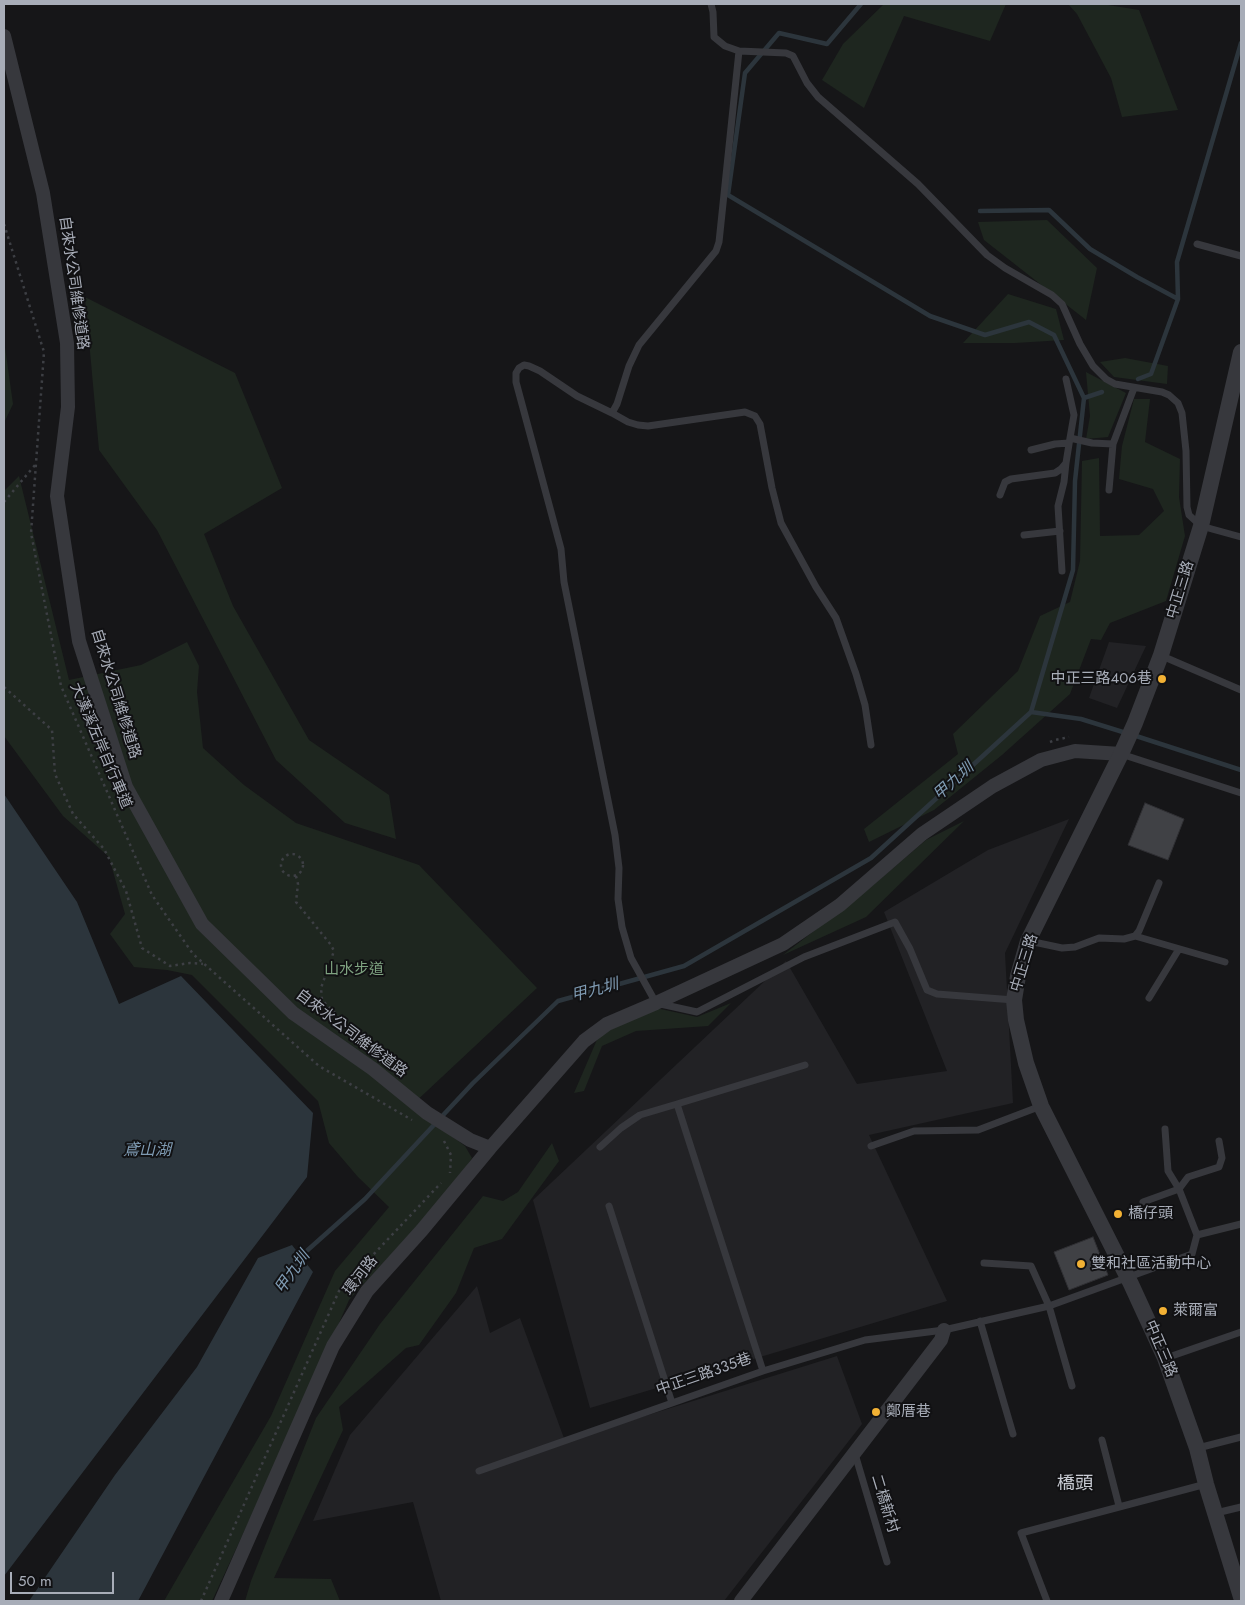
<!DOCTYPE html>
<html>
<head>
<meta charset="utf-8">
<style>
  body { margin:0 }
  #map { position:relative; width:1245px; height:1605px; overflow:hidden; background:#161618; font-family:Jost,sans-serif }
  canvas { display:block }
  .frame { position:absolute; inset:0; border:5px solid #a8adb8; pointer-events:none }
  .scale { position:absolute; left:10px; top:1572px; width:104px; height:22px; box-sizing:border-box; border:2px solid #a8adb8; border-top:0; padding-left:6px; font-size:15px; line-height:18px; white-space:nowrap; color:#a8adb8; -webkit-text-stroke:4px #111113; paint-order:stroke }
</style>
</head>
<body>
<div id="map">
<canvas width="1245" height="1605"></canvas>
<div class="frame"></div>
<div class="scale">50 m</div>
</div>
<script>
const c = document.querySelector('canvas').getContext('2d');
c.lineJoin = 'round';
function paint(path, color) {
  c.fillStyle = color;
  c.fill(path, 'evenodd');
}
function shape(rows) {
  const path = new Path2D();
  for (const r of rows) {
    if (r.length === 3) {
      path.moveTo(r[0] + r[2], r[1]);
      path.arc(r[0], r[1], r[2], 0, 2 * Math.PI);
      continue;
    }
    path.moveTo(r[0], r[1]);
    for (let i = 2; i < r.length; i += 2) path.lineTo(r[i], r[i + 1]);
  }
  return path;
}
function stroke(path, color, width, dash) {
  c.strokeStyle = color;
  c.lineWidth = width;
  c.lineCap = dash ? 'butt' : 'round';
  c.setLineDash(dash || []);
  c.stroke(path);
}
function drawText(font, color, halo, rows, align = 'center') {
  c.font = font + ' Jost,"Noto Sans TC",sans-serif';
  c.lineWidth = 4;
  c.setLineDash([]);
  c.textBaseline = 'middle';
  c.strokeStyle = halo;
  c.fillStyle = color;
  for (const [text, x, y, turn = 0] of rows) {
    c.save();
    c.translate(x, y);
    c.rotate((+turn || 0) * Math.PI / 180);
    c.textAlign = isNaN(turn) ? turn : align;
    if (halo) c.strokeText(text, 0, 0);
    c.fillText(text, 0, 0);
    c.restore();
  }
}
const built = shape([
  [1109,642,1146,646,1117,708,1089,698],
  [1069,819,1005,953,1013,1103,869,1135,947,1301,590,1408,533,1200,786,961,857,1084,947,1071,884,912,988,850],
  [477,1286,490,1333,520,1318,565,1441,837,1356,862,1424,724,1601,441,1601,413,1502,313,1521,350,1435]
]);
const green = shape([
  [884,4,1006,4,990,41,904,16,864,108,822,80,843,44],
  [1068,4,1102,4,1139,10,1178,110,1122,117,1111,78,1077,14],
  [1047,220,1097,268,1086,320,984,240,978,222],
  [1008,294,1056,309,1064,340,1015,343,963,343],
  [85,297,235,373,282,488,204,534,233,606,309,740,389,795,396,839,345,823,276,760,157,530,99,450],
  [4,340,13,404,4,423],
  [1125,358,1168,366,1167,384,1114,377,1100,362],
  [1086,372,1126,393,1108,437,1086,439,1090,416],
  [1134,399,1150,399,1145,442,1180,459,1179,497,1185,536,1166,601,1110,623,1101,640,1091,639,1070,694,1002,755,934,810,869,842,864,829,958,754,953,734,1018,671,1040,616,1070,602,1080,561,1082,461,1099,458,1100,536,1139,535,1164,511,1153,489,1119,479,1122,446],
  [19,476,69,680,141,665,187,642,199,666,197,692,203,748,244,785,296,823,419,865,537,988,411,1106,465,1146,472,1158,464,1170,424,1219,349,1300,316,1376,212,1601,164,1601,271,1416,335,1271,389,1207,358,1177,329,1143,318,1101,192,975,167,970,134,967,110,934,125,914,109,857,63,816,4,736,4,491],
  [964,821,866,917,783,955,872,886,926,840],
  [731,1003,708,1026,636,1031,602,1046,584,1091,574,1093,599,1035,656,1008,697,1017],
  [552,1143,559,1161,502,1239,474,1248,456,1293,419,1345,406,1348,339,1407,343,1430,274,1578,331,1579,340,1601,245,1601,251,1581,316,1418,380,1324,483,1196,503,1201,518,1192]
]);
const water = shape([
  [4,794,77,902,119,1004,181,976,313,1113,307,1177,4,1576],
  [292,1245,313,1272,138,1601,29,1601,115,1475,197,1367,258,1258]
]);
const stream = shape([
  [861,4,827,44,779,33,745,73,728,195,930,316,985,335,1029,322,1054,335,1084,398,1075,481,1073,570,1031,712],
  [980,211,1049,210,1090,249,1137,277,1178,299],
  [1138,379,1151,374,1178,299,1177,262,1241,43],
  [1084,398,1102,392],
  [1133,735,1241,770],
  [297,1261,301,1256,365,1199,473,1083,558,1001,684,966,871,858,1031,712,1081,719,1126,733]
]);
const building = shape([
  [1145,803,1184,819,1168,860,1128,845,1145,803],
  [1093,1237,1108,1275,1069,1290,1054,1252,1093,1237]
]);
const path = shape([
  [4,224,44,352,31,533,61,686,152,895,193,954,319,1066,412,1120],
  [4,502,35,465],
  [4,687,52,730,55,774,73,814,104,849,126,891,142,948,170,966,190,963,203,964],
  [1050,742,1055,740,1069,737],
  [292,865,11],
  [296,876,298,884,296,902,331,945,334,951,321,988,322,1000,353,1031,349,1038],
  [444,1141,451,1155,450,1173],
  [201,1601,339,1291,441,1183]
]);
const service = shape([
  [711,4,713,12,714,37,725,46,739,51,786,53,793,56,807,83,818,97,918,184,987,255,1005,268,1052,295,1062,304,1080,344,1093,366,1106,379,1115,384,1162,392,1169,395,1178,403,1182,413,1186,451,1187,507,1189,515,1201,526,1241,537],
  [1197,244,1241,256],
  [1066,379,1074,415,1070,438,1092,443,1113,444],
  [612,413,617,404,629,366,639,345,716,251,719,242,739,51],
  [1031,450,1055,444,1069,443],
  [1109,490,1113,444,1134,388],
  [1000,495,1005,482,1011,479,1055,473,1061,469,1066,463,1070,438],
  [1024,535,1060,531],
  [1062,571,1058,506,1064,482,1066,463],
  [1162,656,1241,690],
  [871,745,865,705,856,674,836,618,816,587,781,523,772,488,760,424,755,416,745,412,648,426,638,425,628,422,612,413,577,396,540,371,529,366,524,365,519,368,516,373,516,382,561,549,564,582,615,835,619,868,618,899,622,927,631,958,656,1003,697,1012,804,957,895,922,910,949,927,990,937,994,1014,1000],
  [1121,754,1241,793],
  [1135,936,1225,962],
  [1029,941,1062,948,1075,947,1099,938,1124,939,1135,936,1139,931,1159,883],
  [1149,998,1179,949],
  [871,1146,914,1131,978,1130,1041,1106],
  [600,1147,621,1128,640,1115,677,1104],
  [1143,1202,1179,1189,1168,1171,1165,1129],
  [609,1206,672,1403],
  [1197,1235,1179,1189,1188,1177,1219,1167,1222,1158,1219,1141],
  [984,1263,1031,1266,1049,1306,1072,1386],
  [980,1321,1013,1434],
  [1166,1358,1241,1332],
  [763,1371,677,1104,805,1065],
  [1102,1440,1119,1506],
  [1198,1448,1241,1437],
  [855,1454,887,1562],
  [479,1471,763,1371,865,1340,944,1330,1049,1306,1192,1254,1197,1235,1241,1224],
  [1216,1513,1241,1507],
  [1047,1601,1021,1533,1206,1484]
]);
const minor = shape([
  [4,36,43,193,67,343,68,407,57,496,79,641,126,787,202,924,293,1013,373,1069,427,1113,470,1140,490,1148],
  [221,1601,333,1346,367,1291,422,1230,490,1148,584,1041,607,1024,656,1003,783,944,840,905,922,834,993,786,1041,760,1075,751,1121,754],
  [741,1601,941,1340,944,1330]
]);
const tertiary = shape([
  [1241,352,1201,526,1161,655,1135,723,1121,754,1028,941,1018,976,1014,1000,1016,1020,1026,1063,1041,1106,1131,1284,1165,1358,1197,1448,1206,1484,1241,1597]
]);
const markers = [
  [1162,679,5,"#f2b134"],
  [1118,1214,5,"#f2b134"],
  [1081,1264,5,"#f2b134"],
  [1163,1311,5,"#f2b134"],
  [876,1412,5,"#f2b134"]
];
const streetNames = [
  ["自來水公司維修道路",73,283,82],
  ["中正三路",1181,590,-73],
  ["自來水公司維修道路",115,694,73],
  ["大漢溪左岸自行車道",100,746,67],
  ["中正三路",1025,963,-73],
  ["自來水公司維修道路",351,1034,37],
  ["環河路",361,1276,-52],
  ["中正三路",1160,1349,67],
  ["中正三路335巷",704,1375,-19],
  ["二橋新村",884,1504,73]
];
const poiNames = [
  ["中正三路406巷",1152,679,"right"],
  ["橋仔頭",1128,1214],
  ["雙和社區活動中心",1091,1264],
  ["萊爾富",1173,1311],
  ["鄭厝巷",886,1412]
];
const parkNames = [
  ["山水步道",354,970]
];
const waterNames = [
  ["甲九圳",954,782,-42],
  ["甲九圳",595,991,-15],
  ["鳶山湖",147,1151],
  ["甲九圳",293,1273,-55]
];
const quarterNames = [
  ["橋頭",1075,1485]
];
paint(built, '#222225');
paint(green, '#1e261f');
paint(water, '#2c353c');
stroke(stream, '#2c353c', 4.5);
paint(building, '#404145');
stroke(building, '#303034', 1);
stroke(path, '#3d3f44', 2.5, [2.5, 4]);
stroke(service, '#37383d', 7);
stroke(minor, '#37383d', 14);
stroke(tertiary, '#37383d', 16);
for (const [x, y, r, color] of markers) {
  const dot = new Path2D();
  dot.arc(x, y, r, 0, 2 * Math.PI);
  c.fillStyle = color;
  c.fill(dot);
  stroke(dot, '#111113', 2);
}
drawText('15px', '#a8adb8', '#111113', streetNames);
drawText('15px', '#a8adb8', '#111113', poiNames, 'left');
drawText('15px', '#7fa381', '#111113', parkNames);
drawText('italic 16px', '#7f9bb3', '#111113', waterNames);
drawText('18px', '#c9ccd4', '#111113', quarterNames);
</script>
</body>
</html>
